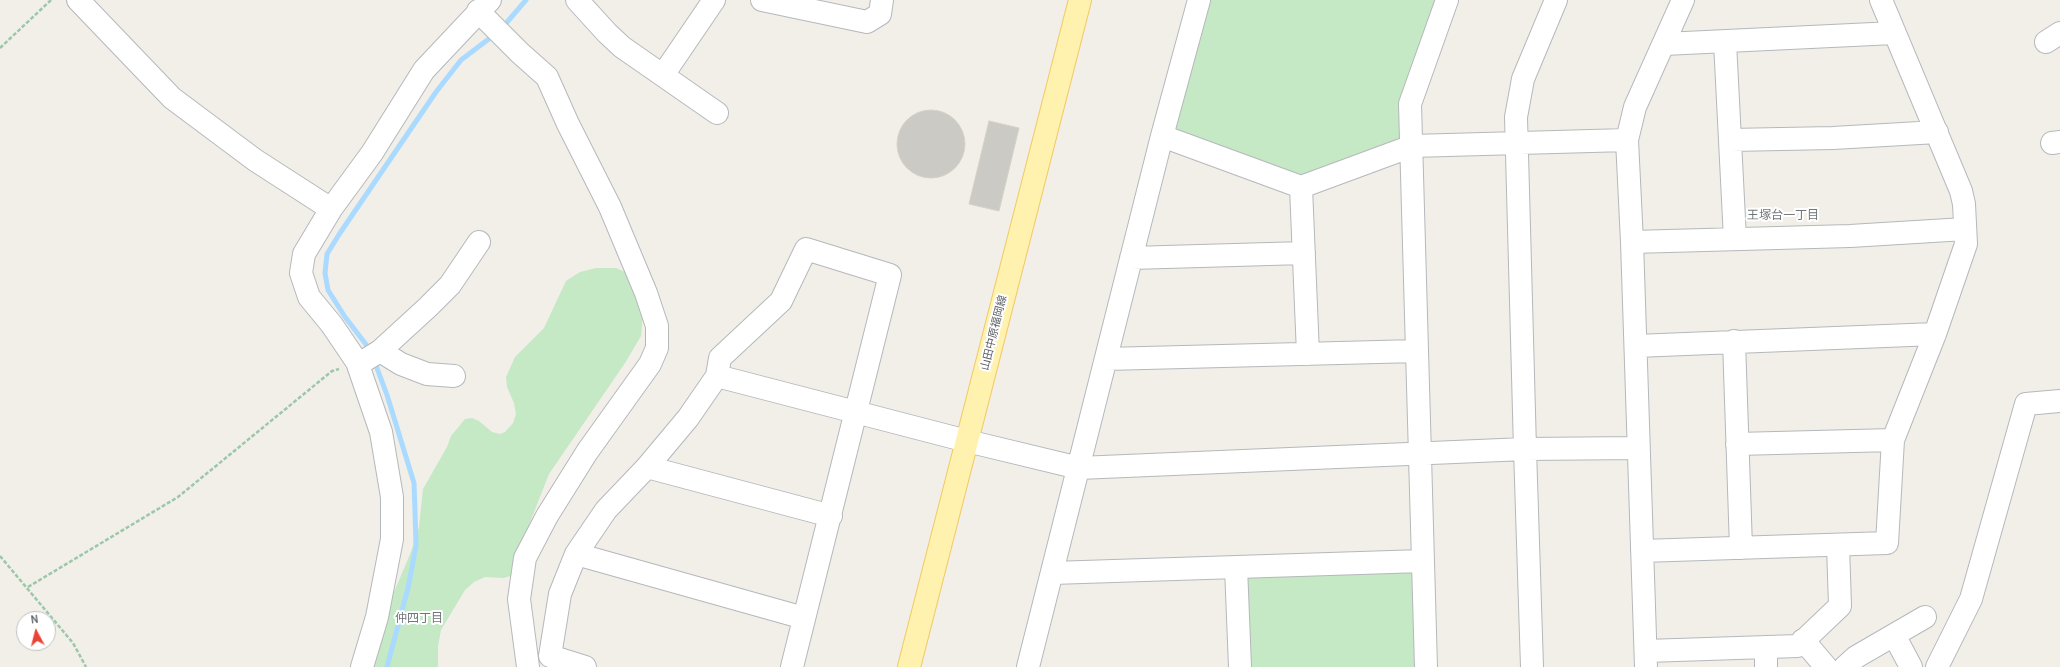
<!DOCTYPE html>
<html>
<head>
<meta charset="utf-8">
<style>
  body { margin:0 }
  #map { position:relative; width:2060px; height:667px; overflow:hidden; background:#f1efe8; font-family:Karla,sans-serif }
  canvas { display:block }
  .north { position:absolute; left:16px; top:611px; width:40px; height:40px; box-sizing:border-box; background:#fff; border:1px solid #bfc1c3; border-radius:50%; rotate:353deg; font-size:11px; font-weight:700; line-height:16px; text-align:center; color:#5f6368 }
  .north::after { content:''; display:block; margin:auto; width:14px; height:18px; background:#ea4335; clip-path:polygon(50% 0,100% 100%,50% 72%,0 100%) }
</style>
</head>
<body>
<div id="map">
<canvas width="2060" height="667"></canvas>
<div class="north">N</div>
</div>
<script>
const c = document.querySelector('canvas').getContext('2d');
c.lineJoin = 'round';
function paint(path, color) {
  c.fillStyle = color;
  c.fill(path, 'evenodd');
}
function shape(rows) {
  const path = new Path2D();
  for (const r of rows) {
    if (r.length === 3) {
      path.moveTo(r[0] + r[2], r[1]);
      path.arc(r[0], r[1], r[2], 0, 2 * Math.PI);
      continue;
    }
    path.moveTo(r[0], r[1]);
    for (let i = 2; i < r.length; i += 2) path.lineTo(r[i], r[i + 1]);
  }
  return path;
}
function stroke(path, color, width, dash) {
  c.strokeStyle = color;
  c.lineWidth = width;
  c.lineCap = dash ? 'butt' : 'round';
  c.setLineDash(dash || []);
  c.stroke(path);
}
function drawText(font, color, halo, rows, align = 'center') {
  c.font = font + ' Karla,"Noto Sans JP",sans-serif';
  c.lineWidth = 4;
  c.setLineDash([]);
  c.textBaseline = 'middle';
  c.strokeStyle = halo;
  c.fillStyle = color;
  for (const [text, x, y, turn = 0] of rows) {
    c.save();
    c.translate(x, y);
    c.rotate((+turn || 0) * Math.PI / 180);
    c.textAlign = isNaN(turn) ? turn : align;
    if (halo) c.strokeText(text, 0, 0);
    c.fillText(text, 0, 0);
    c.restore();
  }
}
const green = shape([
  [1204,0,1438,0,1403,117,1399,143,1307,180,1171,133],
  [596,268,616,268,625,272,631,281,643,314,641,336,625,363,549,474,523,540,516,572,511,576,503,578,485,577,474,582,465,590,441,630,438,646,438,667,372,667,394,592,411,552,419,527,423,489,447,447,451,436,465,419,472,418,479,421,492,432,500,434,505,432,513,423,516,414,514,403,507,387,506,377,515,357,544,328,566,281,580,272],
  [1407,570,1412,574,1415,667,1247,667,1244,581,1253,575]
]);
const stream = shape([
  [502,28,526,0],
  [371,351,345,317,328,290,325,273,327,254,340,233,436,92,461,60,494,35],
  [374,360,387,395,414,483,415,512,416,546,408,588,387,667]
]);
const building = shape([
  [931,144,34],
  [989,121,1019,128,999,211,969,204,989,121]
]);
const path = shape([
  [0,48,51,0],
  [0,556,73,643,86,667],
  [28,587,178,497,332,371,339,369]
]);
const minor = shape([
  [78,0,172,98,255,160,331,209],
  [577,0,607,33,622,47,717,113],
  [762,0,867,22,880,14,882,0],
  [1683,0,1635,107,1627,140,1632,242,1850,236,1965,229],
  [478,11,520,53,547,77,568,124,610,207,646,293,657,326,657,348,650,364,587,452,547,516,525,558,519,599,528,667],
  [1725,42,1735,239],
  [2046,42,2060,33],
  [1664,44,1894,33],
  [663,75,714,0],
  [1162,136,1301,187,1308,354],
  [1730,140,1833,138,1937,132],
  [2052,143,2060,142],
  [1301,187,1412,146,1627,140],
  [1632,242,1646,667],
  [1131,258,1304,253],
  [1734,341,1741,548],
  [1636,346,1935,334,1966,244,1964,204,1961,191,1881,0],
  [380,351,401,364,427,374,454,376],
  [1106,359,1417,351],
  [357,362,367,359,380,351,428,307,450,285,479,242],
  [717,376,967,441,1079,468,1525,449,1638,448],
  [1737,444,1893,440],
  [647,467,831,516],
  [1642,551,1887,543,1893,440,1935,334],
  [576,554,804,618],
  [1236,567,1240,667],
  [1052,573,1422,561],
  [1894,635,1911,667],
  [1803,640,1826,667],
  [1766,647,1766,667],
  [1646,651,1798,646,1840,606,1838,545],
  [362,667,377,617,392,539,392,497,381,432,357,362,332,325,309,297,301,273,304,254,331,209,372,153,424,70,490,0],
  [585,667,550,656,560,594,576,554,606,510,647,467,688,418,717,376,720,358,781,301,806,249,890,275,792,667],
  [1028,667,1162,136,1199,0],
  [1426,667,1410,104,1447,0],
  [1532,667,1525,449,1516,117,1523,79,1556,0],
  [1845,667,1856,657,1925,617],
  [1937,667,1971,599,2026,404,2060,401]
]);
const major = shape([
  [909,667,1080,0]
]);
const streetNames = [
  ["山田中原福岡線",994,333,-76]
];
const neighbourhoodNames = [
  ["王塚台一丁目",1783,216],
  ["仲四丁目",419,619]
];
paint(green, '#c5e8c5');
stroke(stream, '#aadaff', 5);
paint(building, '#cccac5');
stroke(building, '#d6d1c6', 1);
stroke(minor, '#b5b8bc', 24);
stroke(major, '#f2c960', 24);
stroke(path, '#9cc7a9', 2.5, [4, 2]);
stroke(minor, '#fff', 22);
stroke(major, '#fff2af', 22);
drawText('11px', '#5f6368', '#fff', streetNames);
drawText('12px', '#70757a', '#fff', neighbourhoodNames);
</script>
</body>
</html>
